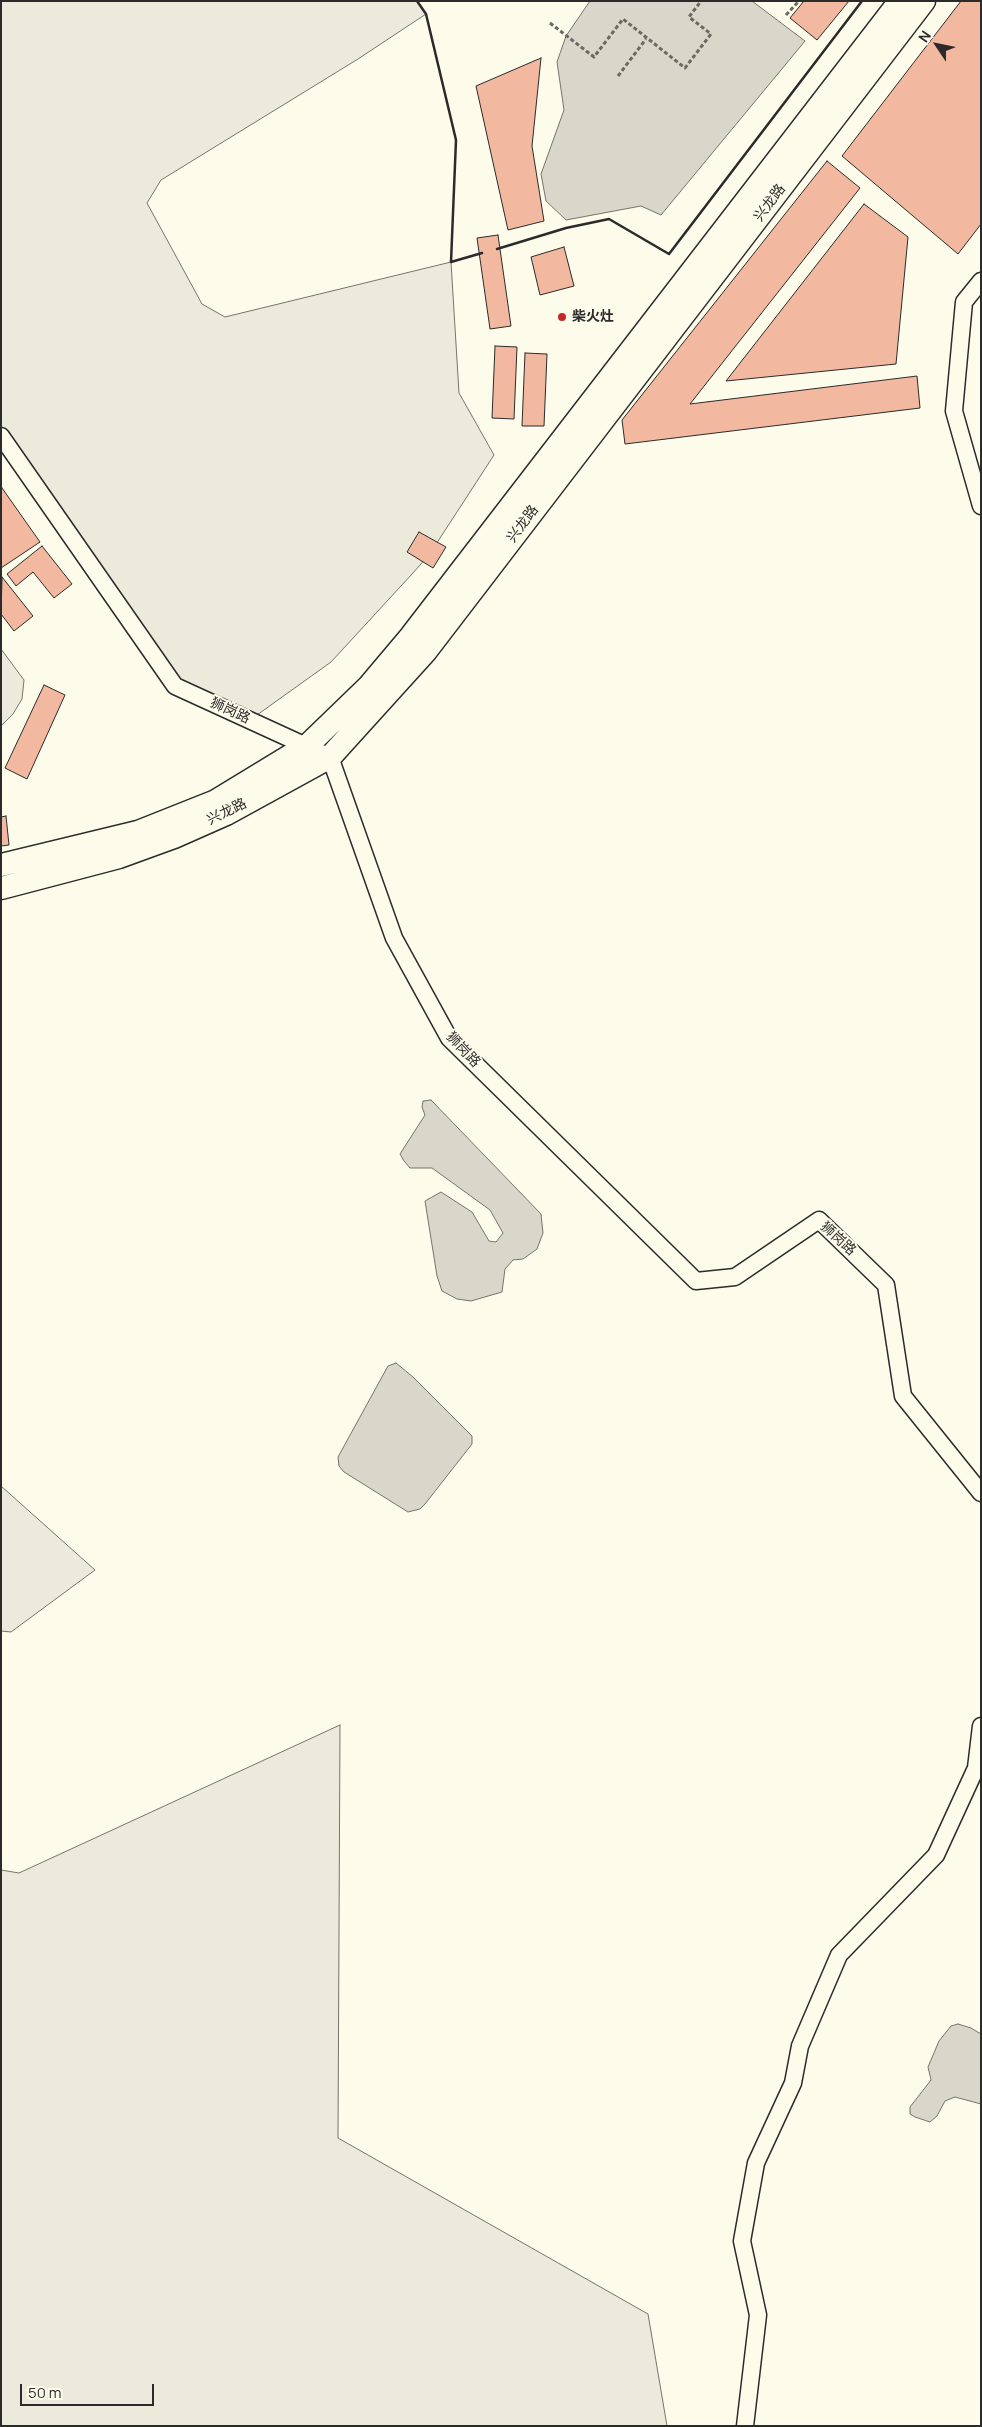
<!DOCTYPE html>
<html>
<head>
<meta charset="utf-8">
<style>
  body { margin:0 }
  #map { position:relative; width:982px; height:2427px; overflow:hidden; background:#fdfbea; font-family:Manrope,sans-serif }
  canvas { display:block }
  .frame { position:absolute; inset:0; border:2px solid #2b2b2b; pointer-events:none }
  .north { position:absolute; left:912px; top:20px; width:50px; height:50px; -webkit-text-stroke:4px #fdfbea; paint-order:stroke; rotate:304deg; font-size:14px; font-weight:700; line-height:20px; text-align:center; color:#2b2b2b }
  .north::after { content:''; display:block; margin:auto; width:18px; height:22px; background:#2b2b2b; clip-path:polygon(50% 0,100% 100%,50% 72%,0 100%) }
  .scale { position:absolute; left:20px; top:2384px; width:134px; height:22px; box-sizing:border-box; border:2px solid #2b2b2b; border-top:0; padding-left:6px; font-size:15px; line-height:18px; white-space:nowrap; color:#2b2b2b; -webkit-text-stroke:4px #fdfbea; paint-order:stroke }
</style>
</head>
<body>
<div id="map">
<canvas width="982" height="2427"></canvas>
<div class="frame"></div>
<div class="north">N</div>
<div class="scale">50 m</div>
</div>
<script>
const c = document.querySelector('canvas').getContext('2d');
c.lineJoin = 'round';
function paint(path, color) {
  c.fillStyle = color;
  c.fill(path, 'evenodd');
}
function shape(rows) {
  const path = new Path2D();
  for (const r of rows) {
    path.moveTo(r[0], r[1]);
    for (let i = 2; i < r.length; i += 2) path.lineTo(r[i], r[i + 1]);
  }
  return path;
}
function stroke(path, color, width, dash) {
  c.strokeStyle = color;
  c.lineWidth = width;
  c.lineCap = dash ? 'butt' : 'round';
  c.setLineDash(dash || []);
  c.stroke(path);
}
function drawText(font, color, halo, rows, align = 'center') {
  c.font = font + ' Manrope,"Noto Sans SC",sans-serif';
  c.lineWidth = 4;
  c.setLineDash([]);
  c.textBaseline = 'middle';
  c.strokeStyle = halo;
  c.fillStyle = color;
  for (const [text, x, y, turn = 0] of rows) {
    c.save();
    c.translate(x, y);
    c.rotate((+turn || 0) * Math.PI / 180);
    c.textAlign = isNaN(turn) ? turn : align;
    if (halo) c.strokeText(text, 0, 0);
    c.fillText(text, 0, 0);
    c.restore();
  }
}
const green = shape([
  [1,1,417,1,426,14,358,59,161,180,147,203,202,304,225,317,451,262,459,393,494,455,429,555,412,574,331,662,250,720,175,686,1,436,1,1],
  [1,649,24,680,22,699,13,714,1,726,1,649],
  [1,1486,95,1570,11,1632,1,1631,1,1486],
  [340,1725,338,2138,648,2314,667,2426,1,2426,1,1870,19,1873,340,1725]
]);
const water = shape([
  [590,1,752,1,805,41,661,215,641,206,566,220,546,201,541,174,564,110,557,62,566,36,590,1],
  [431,1100,541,1214,543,1233,537,1249,523,1259,513,1260,505,1269,502,1292,471,1301,457,1299,442,1291,437,1276,425,1201,441,1192,472,1212,489,1241,496,1242,503,1233,490,1210,432,1168,410,1168,404,1161,400,1154,425,1115,422,1107,423,1101,431,1100],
  [396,1363,413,1377,472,1436,472,1444,425,1504,420,1509,408,1512,344,1472,339,1466,338,1457,388,1366,396,1363],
  [958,2024,971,2028,981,2034,981,2104,955,2097,945,2101,937,2116,930,2122,915,2117,910,2114,910,2107,931,2080,928,2067,939,2041,951,2026,958,2024]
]);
const building = shape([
  [804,1,849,1,817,40,790,18,804,1],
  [961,1,981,1,981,224,958,254,842,156,961,1],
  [541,58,532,146,544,221,508,230,476,86,541,58],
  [827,161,860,188,690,404,917,376,920,408,625,444,622,420,827,161],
  [864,204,908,237,896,364,726,381,864,204],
  [498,235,511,326,490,329,477,238,498,235],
  [564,247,574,286,540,295,531,257,564,247],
  [495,346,517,347,514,419,492,418,495,346],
  [525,353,547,354,544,426,522,426,525,353],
  [2,488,40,542,1,568,1,489,2,488],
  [419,532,446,547,433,568,407,552,419,532],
  [42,546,72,584,54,598,33,572,16,586,7,574,42,546],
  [2,577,33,616,14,631,1,614,2,577],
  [44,685,65,695,27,779,5,768,44,685],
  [6,816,9,845,1,846,1,817,6,816]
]);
const path = shape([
  [786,15,799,1],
  [550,23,594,57,623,19,685,68,711,34,689,17,701,1],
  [618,76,646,39]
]);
const minor = shape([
  [981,281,964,302,954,411,981,506],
  [1,436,175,686,330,757,394,938,449,1038,696,1281,735,1277,819,1220,886,1285,903,1396,981,1493],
  [745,2426,758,2315,742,2241,756,2163,793,2083,800,2046,839,1955,936,1855,976,1768,981,1726]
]);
const secondary = shape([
  [1,865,138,832,216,801,308,745,368,687,411,636,900,1],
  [1,888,119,857,174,837,226,814,330,757,426,651,924,1]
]);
const wall = shape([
  [417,1,426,14,456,140,451,262,482,253],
  [497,249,566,228,609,219,669,254,862,1]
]);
const markers = [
  [562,317,5,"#c62828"]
];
const streetNames = [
  ["兴龙路",770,203,-53],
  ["兴龙路",523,524,-53],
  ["狮岗路",230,711,25],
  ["兴龙路",227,812,-26],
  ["狮岗路",463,1050,47],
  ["狮岗路",838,1239,42]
];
const poiNames = [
  ["柴火灶",572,317]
];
paint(green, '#ecebdb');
stroke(green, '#74746e', 1);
paint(water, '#d8d7c9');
stroke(water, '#74746e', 1);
paint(building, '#f2b8a0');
stroke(building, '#2b2b2b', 1);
stroke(minor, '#2b2b2b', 19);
stroke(secondary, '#2b2b2b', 25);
stroke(path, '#6a6964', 3, [4, 2.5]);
stroke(minor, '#fdfbea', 16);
stroke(secondary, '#fdfbea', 22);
stroke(wall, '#2b2b2b', 2.5);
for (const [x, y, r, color] of markers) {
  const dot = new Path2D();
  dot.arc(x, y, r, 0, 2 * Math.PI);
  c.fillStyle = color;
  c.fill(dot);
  stroke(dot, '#fdfbea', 2);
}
drawText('14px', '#2b2b2b', '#fdfbea', streetNames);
drawText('bold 14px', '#2b2b2b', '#fdfbea', poiNames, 'left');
</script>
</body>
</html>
